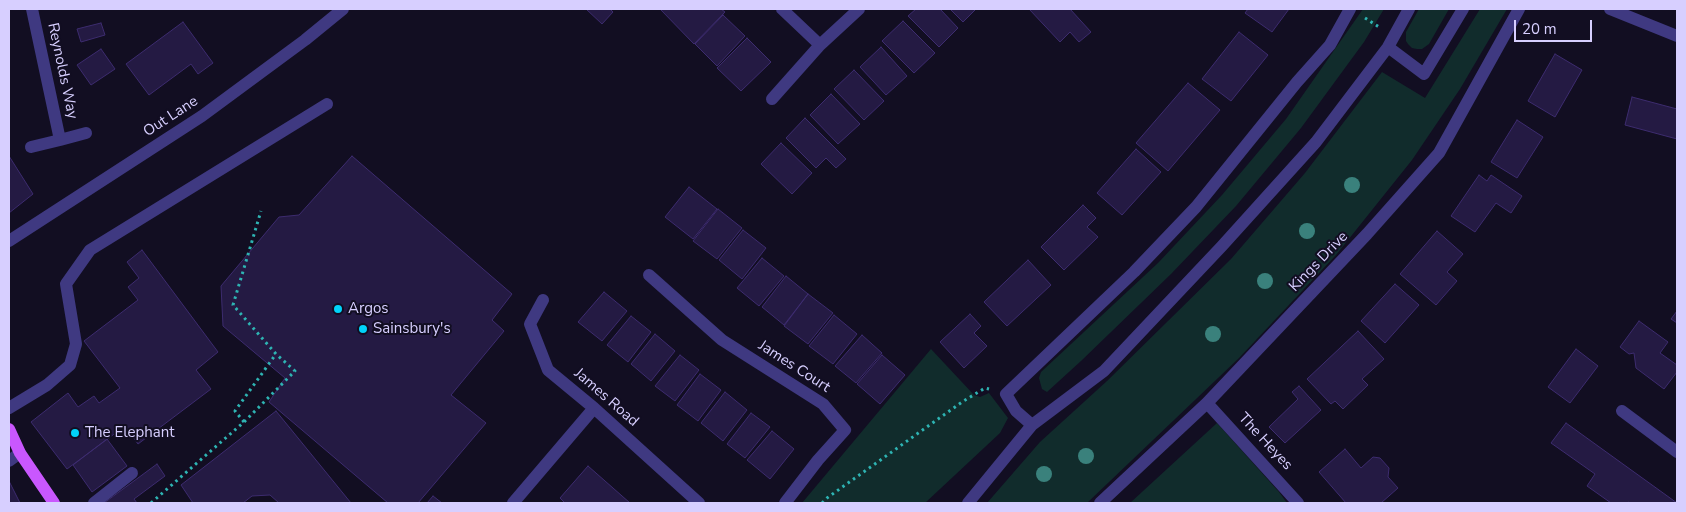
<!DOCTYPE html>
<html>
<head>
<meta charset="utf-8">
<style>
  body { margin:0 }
  #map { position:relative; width:1686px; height:512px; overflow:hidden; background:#120e22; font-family:"Nunito Sans",sans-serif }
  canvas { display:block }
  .frame { position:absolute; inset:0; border:10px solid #d7cfff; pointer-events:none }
  .scale { position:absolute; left:1514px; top:20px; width:78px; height:22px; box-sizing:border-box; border:2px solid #d7cfff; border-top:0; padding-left:6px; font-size:15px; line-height:18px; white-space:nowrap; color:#d7cfff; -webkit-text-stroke:4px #120e22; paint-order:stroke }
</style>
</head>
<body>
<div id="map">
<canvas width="1686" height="512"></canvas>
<div class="frame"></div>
<div class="scale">20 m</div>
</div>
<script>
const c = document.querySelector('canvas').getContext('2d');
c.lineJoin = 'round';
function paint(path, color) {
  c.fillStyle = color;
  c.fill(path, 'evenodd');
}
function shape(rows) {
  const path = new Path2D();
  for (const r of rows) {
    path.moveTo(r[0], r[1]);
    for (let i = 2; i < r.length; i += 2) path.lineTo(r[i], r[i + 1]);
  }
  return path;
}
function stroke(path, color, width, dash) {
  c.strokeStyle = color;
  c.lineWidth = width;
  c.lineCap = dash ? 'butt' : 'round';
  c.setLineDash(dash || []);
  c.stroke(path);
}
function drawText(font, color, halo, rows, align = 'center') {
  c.font = font + ' "Nunito Sans",sans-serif';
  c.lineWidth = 4;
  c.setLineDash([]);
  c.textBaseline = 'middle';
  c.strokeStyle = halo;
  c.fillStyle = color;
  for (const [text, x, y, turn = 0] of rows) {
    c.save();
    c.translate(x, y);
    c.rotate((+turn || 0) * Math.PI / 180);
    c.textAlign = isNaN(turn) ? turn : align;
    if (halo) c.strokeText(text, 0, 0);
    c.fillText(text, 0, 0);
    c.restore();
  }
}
const green = shape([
  [1363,9,1384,9,1364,42,1301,128,1236,206,1171,274,1081,361,1047,392,1042,389,1039,378,1041,372,1158,263,1222,195,1286,119],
  [1419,9,1449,9,1429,44,1422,49,1417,49,1412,48,1408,44,1406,41,1406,32],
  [1480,9,1507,9,1460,89,1412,160,1336,255,1239,358,1087,503,987,503,1040,442,1107,381,1231,259,1305,173,1382,72,1425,98],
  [931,349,974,395,980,397,989,393,1008,418,1000,433,925,503,802,503],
  [1217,423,1279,492,1287,503,1130,503]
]);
const building = shape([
  [586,9,610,9,613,12,602,24,586,9],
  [660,9,721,9,725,12,694,44,660,9],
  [916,9,940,9,958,28,939,47,908,16,916,9],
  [950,9,976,9,963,22,950,9],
  [1029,9,1070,9,1091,32,1079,42,1070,32,1060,42,1029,9],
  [1248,9,1289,9,1272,32,1245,13,1248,9],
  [723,15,745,36,717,66,695,44,723,15],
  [903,21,935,53,914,73,882,41,903,21],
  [183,22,213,63,198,74,191,64,149,95,126,64,183,22],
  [101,23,105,35,81,42,77,29,101,23],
  [1239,32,1268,55,1231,101,1202,79,1239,32],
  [747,38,771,62,741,91,717,68,747,38],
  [881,47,907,76,886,95,860,67,881,47],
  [101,49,115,69,91,85,77,65,101,49],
  [1555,54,1582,70,1555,117,1528,101,1555,54],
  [854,70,884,101,864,120,834,89,854,70],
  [1188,83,1220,110,1168,171,1136,143,1188,83],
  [831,94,860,124,838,144,810,115,831,94],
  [1632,97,1677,109,1677,139,1625,125,1632,97],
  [805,118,846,159,836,168,826,158,816,168,786,138,805,118],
  [1517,120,1543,137,1517,178,1491,162,1517,120],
  [781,143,812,173,792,194,761,164,781,143],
  [1136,149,1161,172,1122,215,1097,193,1136,149],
  [9,156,33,194,9,213,9,156],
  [352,156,512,294,492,320,504,331,451,395,486,423,418,503,388,503,269,402,285,378,223,326,221,286,279,217,299,215,352,156],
  [1479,175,1487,181,1491,175,1522,196,1511,213,1496,203,1475,232,1451,216,1479,175],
  [689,187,717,209,693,239,665,217,689,187],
  [1083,205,1096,218,1087,227,1098,237,1064,270,1041,247,1083,205],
  [718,209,742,228,717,259,693,241,718,209],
  [743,230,766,248,742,279,719,260,743,230],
  [1437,231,1463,254,1447,272,1457,281,1436,305,1400,274,1437,231],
  [142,250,218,352,196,370,211,389,138,444,125,426,67,469,31,422,68,393,78,407,94,396,99,403,120,388,84,341,138,300,128,287,139,278,127,262,142,250],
  [762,258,784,276,759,306,737,288,762,258],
  [1028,260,1051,285,1007,326,984,302,1028,260],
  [786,276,808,294,784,325,762,307,786,276],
  [1395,284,1419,305,1385,343,1361,321,1395,284],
  [604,292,627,311,602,341,578,322,604,292],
  [808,294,833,313,808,344,784,326,808,294],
  [1677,311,1677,323,1671,319,1677,311],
  [970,314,981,326,974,333,987,346,964,368,940,342,970,314],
  [834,315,857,334,833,364,809,346,834,315],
  [631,316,651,332,628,362,607,345,631,316],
  [1639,321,1668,342,1660,353,1677,365,1677,372,1664,389,1636,368,1634,353,1629,354,1620,347,1639,321],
  [1358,331,1384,359,1362,379,1368,385,1343,409,1335,401,1331,404,1307,379,1358,331],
  [655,334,675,351,651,381,631,364,655,334],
  [862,335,882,353,856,383,835,366,862,335],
  [1576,349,1598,366,1570,403,1548,387,1576,349],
  [680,355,699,370,675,401,655,386,680,355],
  [882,355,905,375,880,404,857,384,882,355],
  [700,374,721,390,698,421,677,405,700,374],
  [1299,386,1321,410,1285,443,1269,427,1298,399,1292,392,1299,386],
  [725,392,747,410,723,441,701,423,725,392],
  [276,411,351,503,279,503,270,495,252,496,243,503,193,503,181,485,276,411],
  [751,413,770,427,745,458,727,444,751,413],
  [1566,423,1677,503,1630,503,1628,502,1627,503,1611,503,1587,486,1595,474,1551,443,1566,423],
  [772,431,794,449,770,479,747,460,772,431],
  [107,439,127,466,92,492,73,465,107,439],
  [1345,449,1361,468,1373,457,1380,458,1389,468,1388,477,1398,488,1381,503,1346,503,1319,472,1345,449],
  [157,464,165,476,134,499,137,503,104,503,157,464],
  [588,466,630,503,565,503,560,498,588,466],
  [9,481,20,503,9,503,9,481],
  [433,496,442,503,427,503,433,496]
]);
const path = shape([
  [1365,18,1379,27],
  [244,422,235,411,276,354],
  [151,503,244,422,295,371,276,354,233,305,261,211],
  [822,503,827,498,962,402,985,388,989,389]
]);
const minor = shape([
  [32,9,60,140,86,133],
  [782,9,820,45,859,9],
  [1610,9,1677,36],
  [1388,47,1424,74,1463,9],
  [772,99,820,45],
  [31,147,60,140],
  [9,241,202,116,305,40,343,9],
  [649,275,722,340,823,404,845,430,818,460,785,503],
  [543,300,530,324,548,370,594,408,699,503],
  [1207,403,1298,503],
  [9,408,47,385,70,365,76,344,66,284,90,250,327,104],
  [1622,411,1677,452],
  [1032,425,1016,411,1006,394,1134,272,1196,207,1297,82,1330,45,1350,9],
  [9,461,20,453],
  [94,503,132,473],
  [513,503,594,408],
  [968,503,1032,425,1104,371,1222,246,1316,142,1388,47,1409,9],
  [1100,503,1207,403,1367,234,1439,153,1519,9]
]);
const major = shape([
  [9,429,20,453,54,503]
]);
const trees = [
  [1352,185],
  [1307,231],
  [1265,281],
  [1213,334],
  [1086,456],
  [1044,474]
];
const markers = [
  [338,309,5,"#01d3f9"],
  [363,329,5,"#01d3f9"],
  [75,433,5,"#01d3f9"]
];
const streetNames = [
  ["Reynolds Way",62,71,78],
  ["Out Lane",171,117,-33],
  ["Kings Drive",1319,262,-46],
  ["James Court",794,367,33],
  ["James Road",606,398,41],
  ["The Heyes",1265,442,47]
];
const poiNames = [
  ["Argos",348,309],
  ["Sainsbury's",373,329],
  ["The Elephant",85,433]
];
paint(green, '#112c2c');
paint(building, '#241a43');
stroke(building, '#3d2c6f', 1);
stroke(path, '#2eb4b3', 3, [2.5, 4]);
stroke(minor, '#3f3981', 12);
stroke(major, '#c957fe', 12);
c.fillStyle = '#3a817c';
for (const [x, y] of trees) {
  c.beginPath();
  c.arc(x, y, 8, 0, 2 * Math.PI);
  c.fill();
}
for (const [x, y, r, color] of markers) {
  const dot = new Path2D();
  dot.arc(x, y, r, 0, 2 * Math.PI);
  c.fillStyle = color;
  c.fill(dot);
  stroke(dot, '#120e22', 2);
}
drawText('15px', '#d7cfff', '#120e22', streetNames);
drawText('15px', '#d7cfff', '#120e22', poiNames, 'left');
</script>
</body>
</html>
